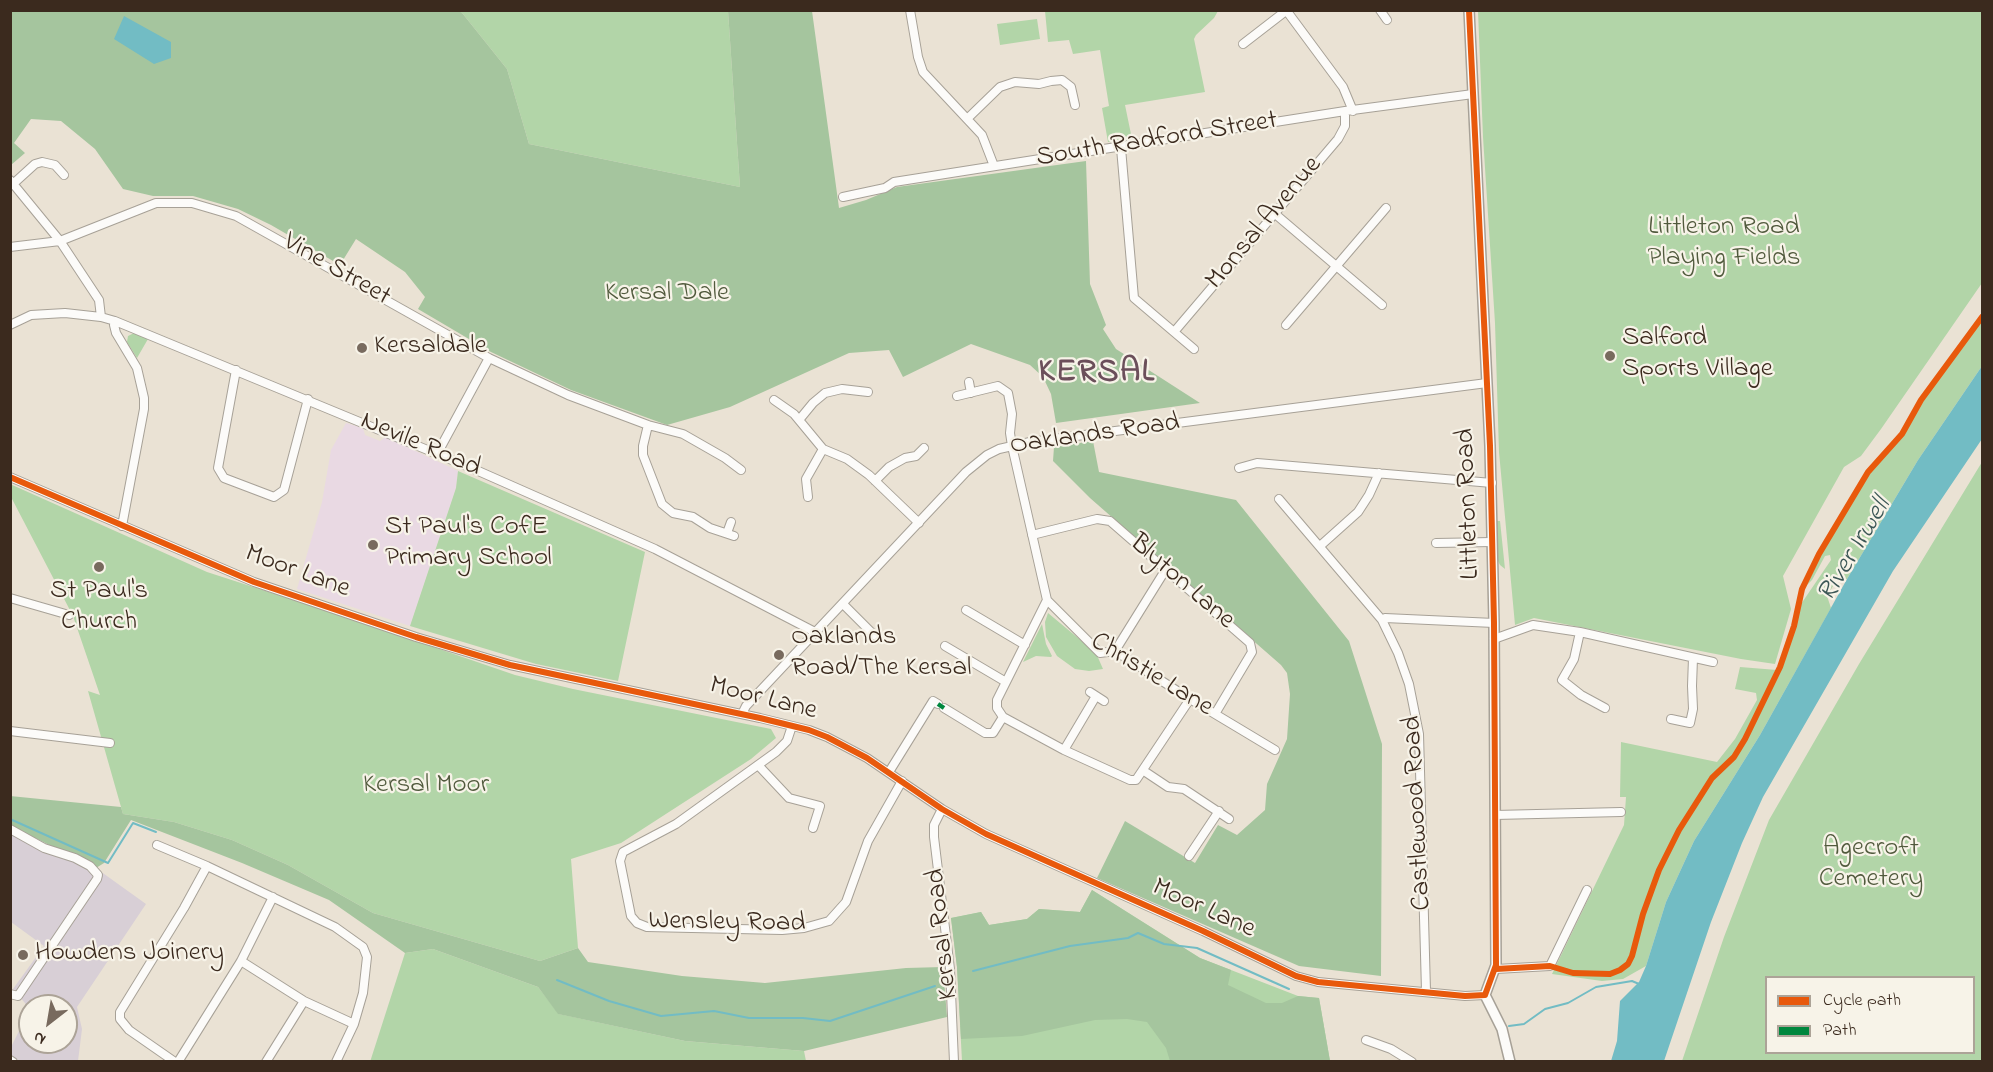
<!DOCTYPE html>
<html>
<head>
<meta charset="utf-8">
<style>
  body { margin:0 }
  #map { position:relative; width:1993px; height:1072px; overflow:hidden; background:#eae2d4; font-family:"Indie Flower",sans-serif }
  canvas { display:block }
  .frame { position:absolute; inset:0; border:12px solid #3b2a1e; pointer-events:none }
  .legend { position:absolute; left:1765px; top:976px; width:210px; height:78px; box-sizing:border-box; background:#f7f3e8; border:2px solid #aca397; margin:0; padding:8px 10px; list-style:none; font-size:18px; color:#3b2a1e }
  .legend li { display:flex; align-items:center; gap:12px; height:30px }
  .legend b { width:30px; border:2px solid #aca397 }
  .north { position:absolute; left:18px; top:994px; width:60px; height:60px; box-sizing:border-box; background:#f7f3e8; border:2px solid #aca397; border-radius:50%; rotate:211deg; font-size:16px; font-weight:700; line-height:24px; text-align:center; color:#3b2a1e }
  .north::after { content:''; display:block; margin:auto; width:21px; height:27px; background:#786a5e; clip-path:polygon(50% 0,100% 100%,50% 72%,0 100%) }
</style>
</head>
<body>
<div id="map">
<canvas width="1993" height="1072"></canvas>
<div class="frame"></div>
<ul class="legend">
<li><b style="height:8px;background:#e8590c"></b>Cycle path</li>
<li><b style="height:8px;background:#00873e"></b>Path</li>
</ul>
<div class="north">N</div>
</div>
<script>
const c = document.querySelector('canvas').getContext('2d');
c.lineJoin = 'round';
function paint(path, color) {
  c.fillStyle = color;
  c.fill(path, 'evenodd');
}
function shape(rows) {
  const path = new Path2D();
  for (const r of rows) {
    path.moveTo(r[0], r[1]);
    for (let i = 2; i < r.length; i += 2) path.lineTo(r[i], r[i + 1]);
  }
  return path;
}
function stroke(path, color, width, dash) {
  c.strokeStyle = color;
  c.lineWidth = width;
  c.lineCap = dash ? 'butt' : 'round';
  c.setLineDash(dash || []);
  c.stroke(path);
}
function drawText(font, color, halo, rows, align = 'center') {
  c.font = font + ' "Indie Flower",sans-serif';
  c.lineWidth = 4.5;
  c.setLineDash([]);
  c.textBaseline = 'middle';
  c.strokeStyle = halo;
  c.fillStyle = color;
  for (const [text, x, y, turn = 0] of rows) {
    c.save();
    c.translate(x, y);
    c.rotate((+turn || 0) * Math.PI / 180);
    c.textAlign = isNaN(turn) ? turn : align;
    if (halo) c.strokeText(text, 0, 0);
    c.fillText(text, 0, 0);
    c.restore();
  }
}
const built = shape([
  [346,423,363,428,365,435,380,441,386,437,458,471,456,488,410,626,297,589,322,502,331,450]
]);
const industrial = shape([
  [10,826,93,866,146,904,77,1007,82,1029,78,1061,21,1061,11,1057,11,1047,30,1009,13,989,44,946,11,922],
  [30,1006,66,1006,66,1042,30,1042]
]);
const green = shape([
  [458,11,728,11,740,187,529,144,507,69,463,14],
  [1045,11,1218,11,1214,18,1196,35,1194,39,1205,92,1125,105,1132,139,1108,142,1102,108,1109,106,1100,50,1073,54,1069,40,1048,42],
  [1478,11,1982,11,1982,283,1881,429,1861,456,1844,467,1783,576,1791,609,1775,664,1741,659,1534,618,1515,625,1499,452,1495,323,1483,137],
  [1037,19,1040,39,1000,45,997,24],
  [1982,319,1982,366,1918,460,1847,579,1836,581,1827,596,1831,608,1760,735,1694,841,1666,902,1646,966,1623,979,1602,981,1552,974,1624,825,1626,797,1620,797,1621,742,1717,762,1735,739,1757,700,1756,693,1735,689,1740,667,1777,670,1744,738,1734,755,1723,765,1725,766,1735,758,1747,740,1784,662,1799,607,1831,560,1830,555,1825,556,1812,580,1807,585,1821,555,1870,472,1904,435,1922,401],
  [134,333,148,339,137,358,127,342,128,336],
  [1982,462,1982,1061,1682,1061,1724,937,1769,820,1859,664],
  [1766,978,1974,978,1974,1052,1766,1052],
  [458,471,645,552,618,681,536,664,410,626,456,488],
  [10,484,207,572,349,618,515,675,573,689,771,729,776,738,751,759,621,843,571,859,578,948,540,961,373,913,288,865,232,840,174,822,123,814,88,691,100,695,73,616,11,497],
  [1497,521,1500,521,1505,569,1500,565,1498,561],
  [1048,613,1096,653,1103,669,1089,671,1075,669,1057,656,1046,637,1045,622],
  [1042,624,1046,644,1052,656,1051,657,1036,656,1023,662],
  [1092,890,1200,958,1298,996,1319,998,1330,1061,962,1061,957,967,951,918,981,912,989,925,1027,919,1039,909,1080,912],
  [433,949,538,987,559,1014,685,1041,804,1051,806,1061,370,1062,405,953]
]);
const forest = shape([
  [458,10,463,14,507,69,529,144,740,187,728,11,812,11,839,208,866,200,897,187,1086,161,1090,284,1106,325,1103,329,1116,349,1200,403,1056,423,1051,394,1043,377,1030,365,971,344,903,377,889,350,849,353,730,407,667,425,571,390,491,352,418,309,425,297,405,272,356,239,340,265,271,225,238,209,193,196,153,196,123,189,95,149,61,121,31,119,14,143,25,153,11,165,11,11],
  [1093,441,1099,472,1236,500,1349,641,1382,744,1381,976,1299,966,1097,878,1125,821,1195,863,1218,825,1237,835,1265,810,1267,784,1287,739,1290,694,1287,673,1281,665,1090,498,1053,461,1054,447],
  [10,796,121,807,123,814,174,822,232,840,288,865,373,913,540,961,578,948,588,962,682,976,765,983,906,968,943,967,947,1017,804,1051,685,1041,558,1014,538,987,433,949,405,953,329,900,242,863,131,820,104,863,96,868,11,826],
  [1092,890,1200,958,1231,970,1228,985,1266,1003,1282,1003,1298,996,1319,998,1330,1061,1170,1061,1166,1048,1147,1022,1127,1019,1095,1020,1022,1036,961,1039,957,967,951,918,981,912,989,925,1027,919,1039,909,1080,912]
]);
const water = shape([
  [124,16,171,42,171,58,154,64,114,39],
  [1982,366,1982,439,1893,571,1763,797,1742,843,1711,922,1664,1061,1611,1061,1617,1041,1620,1001,1639,982,1646,966,1666,902,1694,841,1760,735,1847,579,1918,460]
]);
const stream = shape([
  [10,819,108,863,133,823,156,832],
  [973,971,1070,946,1128,938,1138,933,1164,944,1197,948,1289,989],
  [557,980,609,1001,661,1016,714,1011,749,1018,803,1018,830,1021,935,986],
  [1509,1026,1524,1024,1545,1009,1568,1003,1596,987,1632,981,1639,984]
]);
const minor = shape([
  [910,10,918,57,923,72,982,135,994,166],
  [1286,10,1343,87,1353,111],
  [1380,10,1387,20],
  [1243,44,1287,10],
  [967,119,1000,87,1015,82,1039,84,1051,81,1062,80,1071,87,1075,105],
  [1121,148,1134,298,1194,349],
  [10,180,60,241,99,300,101,317],
  [13,184,35,164,42,162,55,165,64,175],
  [843,197,885,188,894,182,1345,111,1473,94],
  [1274,213,1382,305],
  [10,247,60,241,156,203,192,203,236,216,489,358,568,395,648,425,683,434,725,458,741,470],
  [115,321,114,325,116,333,137,368,144,398,144,409,122,526],
  [10,325,31,315,65,313,101,317,115,321,476,470,655,549,815,632],
  [1286,325,1386,208],
  [1174,332,1338,139,1345,126,1345,111],
  [236,370,218,468,224,478,274,497,284,490,308,399],
  [969,382,971,393],
  [957,396,998,386,1008,393,1012,414,1010,433,1012,446,1047,600,1100,653,1115,651,1190,699,1275,750],
  [774,400,794,414,823,449,847,459,869,475,919,523],
  [799,420,813,403,825,393,842,389,868,392],
  [648,425,643,446,643,455,662,504,673,513,693,517,710,528,734,536],
  [437,454,489,358],
  [1239,468,1257,463,1492,483],
  [10,477,254,582,416,637,510,665,760,718,809,730,827,737,867,758,942,809,986,834,1203,931,1296,976,1318,982,1465,996,1485,995],
  [875,481,889,467,905,458,916,456,924,448],
  [808,497,806,479,823,449],
  [1279,499,1382,620,1398,653,1409,684,1419,734,1426,991],
  [727,533,731,522],
  [1032,535,1097,519,1110,521,1250,643,1252,652,1215,714],
  [1436,543,1492,542],
  [1320,546,1358,512,1369,495,1379,473],
  [10,598,69,615],
  [1047,600,997,700,997,708,1003,717,1064,750,1130,780,1136,780,1190,699],
  [843,604,874,635],
  [966,610,1025,645],
  [1382,620,1385,618,1494,623],
  [1580,632,1574,659,1562,680,1581,695,1605,708],
  [1494,639,1533,625,1580,632,1713,662],
  [945,646,1006,682],
  [1115,651,1166,569],
  [1090,692,1104,701],
  [944,708,985,733,993,733,1003,717],
  [742,714,746,706,966,472,987,455,999,449,1030,442,1487,383],
  [1671,719,1690,723,1693,709,1692,686,1693,658],
  [792,726,787,741,776,752,676,824,623,852,620,861,631,916,637,923,647,927,782,930,804,928,829,921,846,902,868,841,902,781],
  [10,731,110,743],
  [1064,750,1096,696],
  [758,765,789,798,820,806,813,828],
  [1144,771,1168,787,1184,789,1229,819],
  [889,772,933,701,938,704],
  [942,809,934,825,934,837,950,969,954,1062],
  [1495,815,1621,812],
  [10,829,44,848,75,858,90,866,98,875,97,879,18,996,10,994],
  [157,845,207,866,335,927,363,947,367,957,363,993,354,1024,336,1062],
  [1189,856,1219,811],
  [241,961,304,1001,354,1024],
  [1496,969,1550,966,1587,890],
  [1366,1040,1391,1049,1412,1062],
  [10,1060,13,1062],
  [175,1062,129,1030,120,1019,120,1012,184,908,207,866],
  [178,1062,241,961,273,897],
  [266,1062,304,1001]
]);
const tertiary = shape([
  [1469,10,1490,446,1494,623,1496,965,1485,995,1502,1029,1510,1062]
]);
const quiet = shape([
  [938,704,944,708]
]);
const cycleway = shape([
  [1469,10,1490,446,1494,623,1496,965,1485,995],
  [10,477,254,582,416,637,510,665,760,718,809,730,827,737,867,758,942,809,986,834,1203,931,1296,976,1318,982,1465,996,1485,995],
  [1496,969,1550,966,1573,973,1610,974,1620,970,1628,964,1632,956,1643,914,1659,870,1679,830,1712,778,1734,757,1745,739,1780,667,1794,626,1802,589,1819,554,1868,472,1902,434,1921,400,1982,317]
]);
const markers = [
  [362,348,6,"#786a5e"],
  [1610,356,6,"#786a5e"],
  [373,545,6,"#786a5e"],
  [99,567,6,"#786a5e"],
  [779,655,6,"#786a5e"],
  [23,955,6,"#786a5e"]
];
const streetNames = [
  ["South Radford Street",1157,141,-9],
  ["Monsal Avenue",1265,224,-50],
  ["Vine Street",336,271,30],
  ["Oaklands Road",1095,436,-8],
  ["Nevile Road",420,446,23],
  ["Littleton Road",1470,504,-92],
  ["Moor Lane",297,573,20],
  ["Blyton Lane",1181,583,41],
  ["Christie Lane",1151,676,31],
  ["Moor Lane",763,700,14],
  ["Castlewood Road",1419,813,-93],
  ["Moor Lane",1203,910,24],
  ["Wensley Road",727,924,1],
  ["Kersal Road",944,934,-96]
];
const parkNames = [
  ["Littleton Road",1724,229],
  ["Playing Fields",1724,260],
  ["Kersal Dale",667,295],
  ["Kersal Moor",426,787],
  ["Agecroft",1871,850],
  ["Cemetery",1871,881]
];
const poiNames = [
  ["Salford",1622,340],
  ["Sports Village",1622,371],
  ["Kersaldale",374,348],
  ["St Paul's CofE",385,529],
  ["Primary School",385,560],
  ["St Paul's",99,593,"center"],
  ["Church",99,624,"center"],
  ["Oaklands",791,639],
  ["Road/The Kersal",791,670],
  ["Howdens Joinery",35,955]
];
const waterNames = [
  ["River Irwell",1856,551,-59]
];
const districtNames = [
  ["KERSAL",1097,375]
];
paint(built, '#e9d9e3');
paint(industrial, '#d8cfd6');
paint(green, '#b2d5a8');
paint(forest, '#a5c59e');
paint(water, '#72bcc4');
stroke(stream, '#72bcc4', 2);
stroke(minor, '#a7a197', 10);
stroke(tertiary, '#a7a197', 12);
stroke(minor, '#fcfbf9', 8);
stroke(tertiary, '#fcfbf9', 9);
stroke(quiet, '#00873e', 4.5, [9, 4.5]);
stroke(cycleway, '#e8590c', 6);
for (const [x, y, r, color] of markers) {
  const dot = new Path2D();
  dot.arc(x, y, r, 0, 2 * Math.PI);
  c.fillStyle = color;
  c.fill(dot);
  stroke(dot, '#f7f3e8', 2);
}
drawText('27px', '#3b2a1e', '#f7f3e8', streetNames);
drawText('27px', '#515a3d', '#f7f3e8', parkNames);
drawText('27px', '#3b2a1e', '#f7f3e8', poiNames, 'left');
drawText('italic 28px', '#3c5756', '#f7f3e8', waterNames);
c.letterSpacing = '1.5px';
drawText('bold 33px', '#6b4f5a', '#f7f3e8', districtNames);
c.letterSpacing = '0px';
</script>
</body>
</html>
